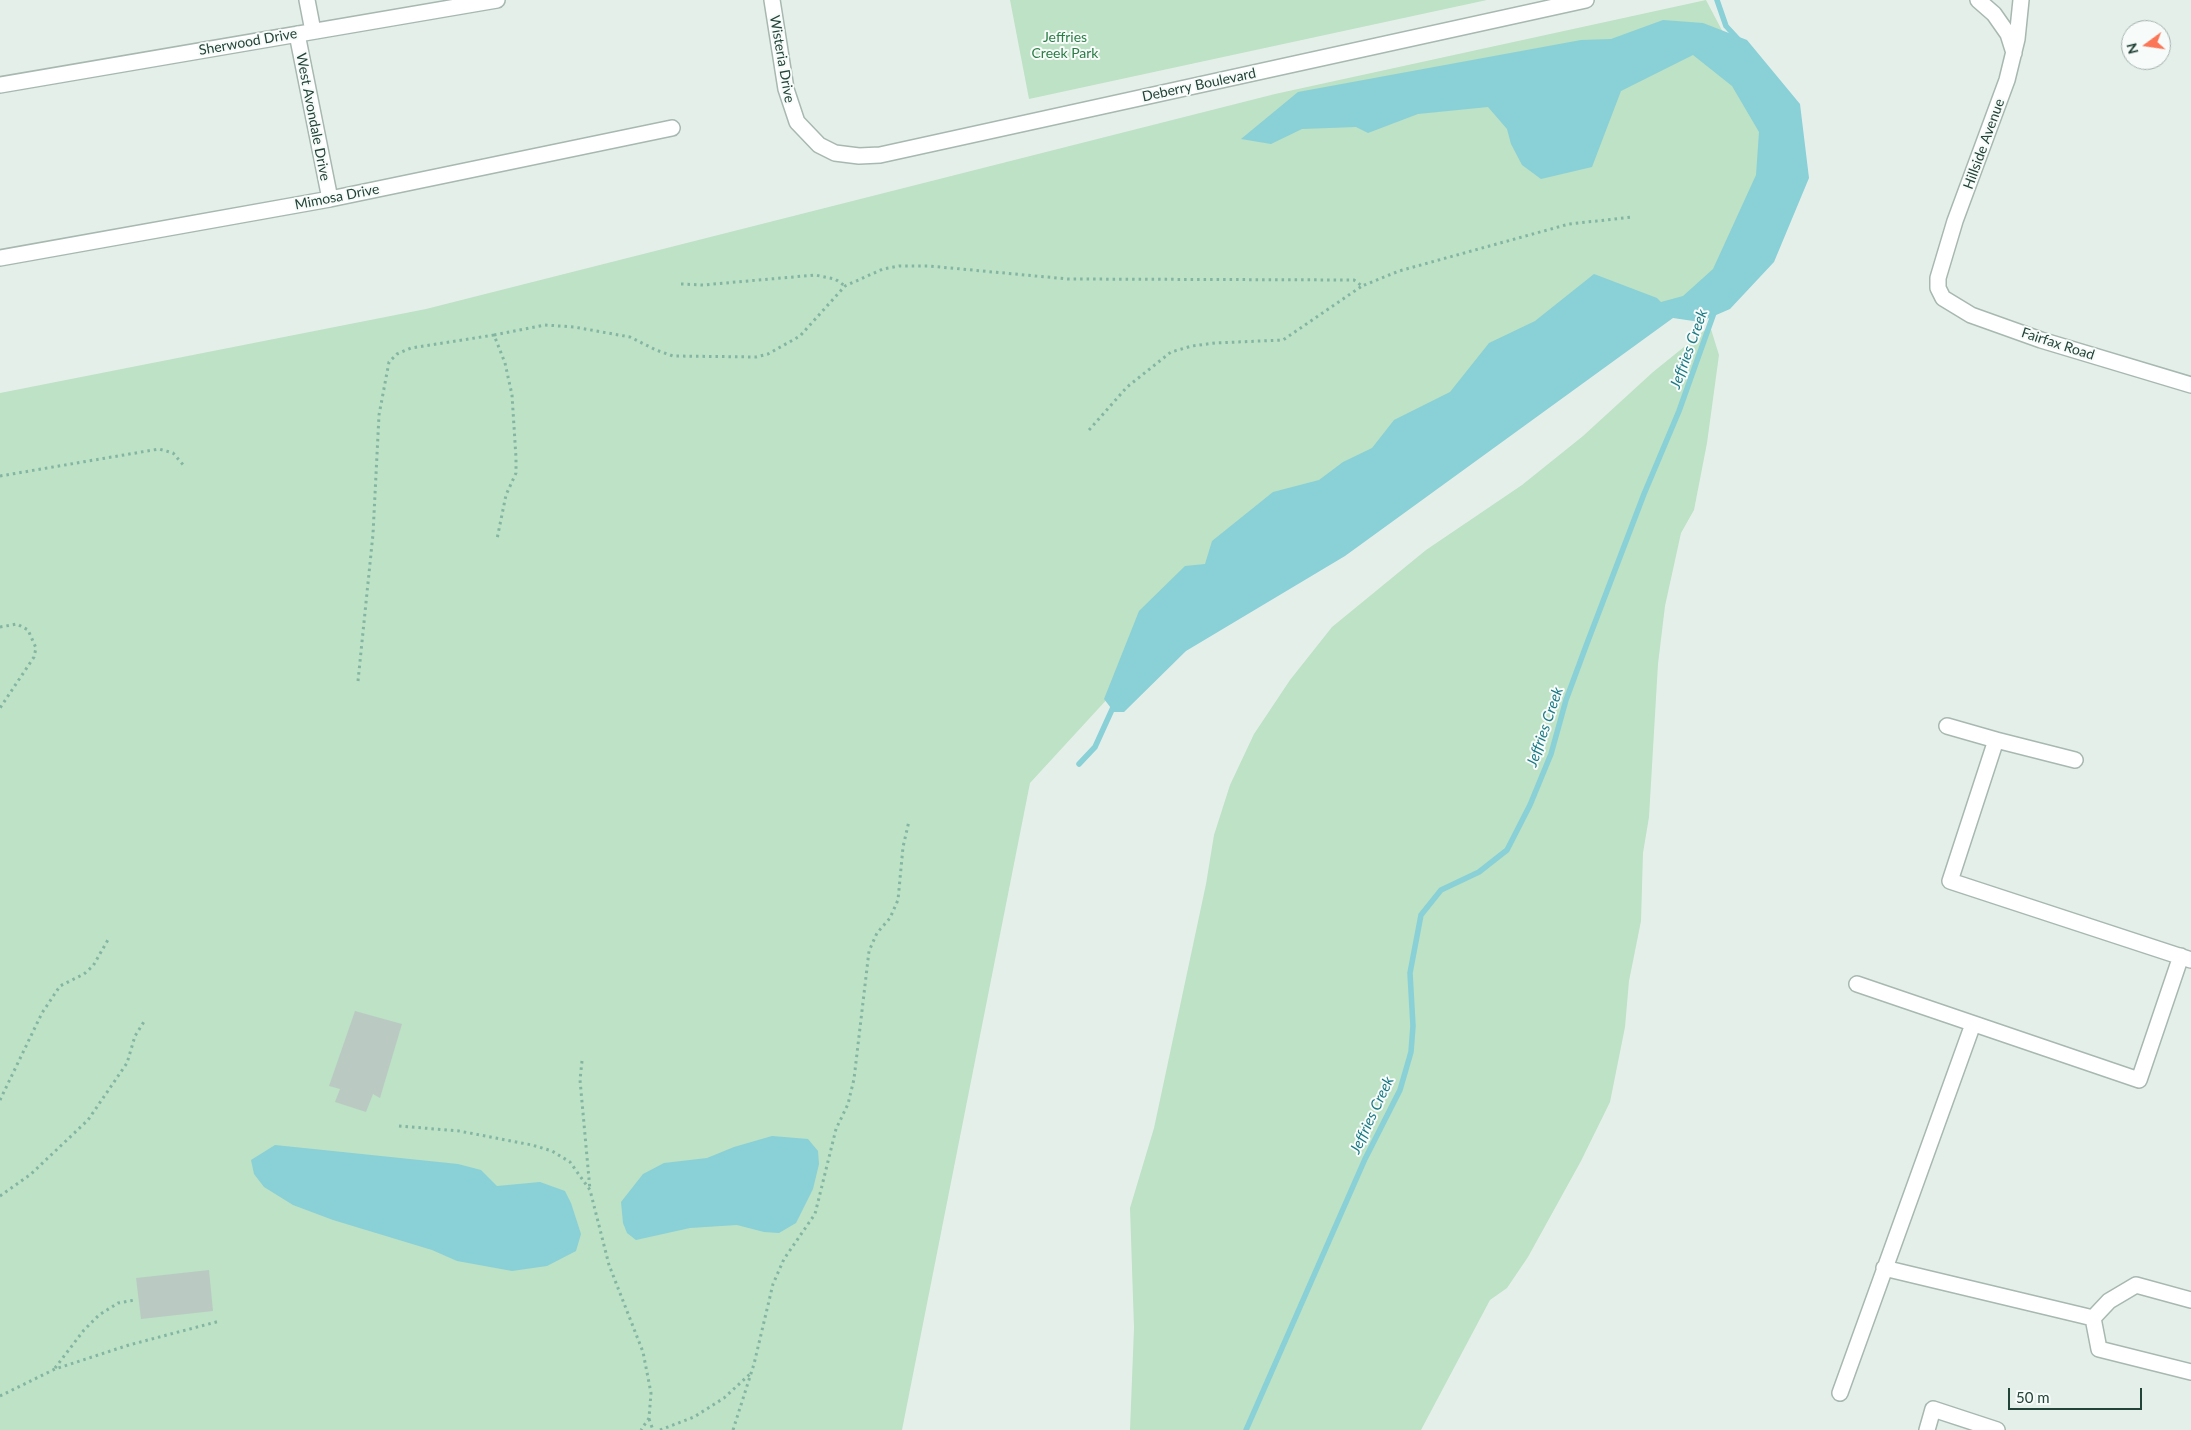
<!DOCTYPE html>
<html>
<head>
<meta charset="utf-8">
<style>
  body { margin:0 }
  #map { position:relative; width:2191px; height:1430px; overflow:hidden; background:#e5efea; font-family:Lato,sans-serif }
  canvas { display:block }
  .north { position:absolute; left:2121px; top:20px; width:50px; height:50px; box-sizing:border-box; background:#f7fbf9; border:1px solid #a2b1ac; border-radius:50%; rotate:256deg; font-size:14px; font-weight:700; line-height:20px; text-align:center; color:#224338 }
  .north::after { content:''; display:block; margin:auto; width:18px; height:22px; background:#fb7657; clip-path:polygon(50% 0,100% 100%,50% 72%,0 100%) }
  .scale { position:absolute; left:2008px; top:1388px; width:134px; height:22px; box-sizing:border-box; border:2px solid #224338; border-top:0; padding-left:6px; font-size:15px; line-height:18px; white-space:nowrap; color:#224338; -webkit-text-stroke:4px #f7fbf9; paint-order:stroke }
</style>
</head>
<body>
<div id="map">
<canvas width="2191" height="1430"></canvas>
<div class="north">N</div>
<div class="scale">50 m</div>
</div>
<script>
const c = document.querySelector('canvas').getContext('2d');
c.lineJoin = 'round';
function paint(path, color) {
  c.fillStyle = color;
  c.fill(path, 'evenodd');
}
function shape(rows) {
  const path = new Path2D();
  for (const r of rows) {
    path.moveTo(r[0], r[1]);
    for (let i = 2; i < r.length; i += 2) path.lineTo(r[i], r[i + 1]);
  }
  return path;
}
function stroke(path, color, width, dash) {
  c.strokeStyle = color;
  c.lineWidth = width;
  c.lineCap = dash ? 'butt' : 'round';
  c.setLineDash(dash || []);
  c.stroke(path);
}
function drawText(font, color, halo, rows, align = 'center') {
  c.font = font + ' Lato,sans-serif';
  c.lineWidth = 4;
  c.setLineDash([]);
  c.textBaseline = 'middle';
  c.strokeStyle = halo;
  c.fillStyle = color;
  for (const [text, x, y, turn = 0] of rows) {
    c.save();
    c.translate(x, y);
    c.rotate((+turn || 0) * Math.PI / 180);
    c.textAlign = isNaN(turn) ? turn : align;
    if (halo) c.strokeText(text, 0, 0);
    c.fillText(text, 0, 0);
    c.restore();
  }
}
const green = shape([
  [1010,0,1487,0,1029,99],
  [1706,0,1785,150,1705,296,1167,634,1030,783,902,1430,0,1430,0,393,426,309,1275,94],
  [1710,326,1719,355,1707,443,1694,510,1681,533,1665,606,1658,664,1649,817,1643,853,1641,921,1629,981,1625,1027,1610,1102,1581,1161,1528,1257,1507,1288,1490,1300,1421,1430,1130,1430,1134,1328,1130,1208,1154,1128,1206,884,1214,835,1230,785,1254,734,1290,680,1332,627,1426,550,1522,485,1583,436,1653,372]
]);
const water = shape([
  [1663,20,1703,23,1747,40,1800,104,1809,178,1774,262,1730,309,1700,322,1673,318,1345,556,1186,651,1124,712,1114,712,1104,699,1139,611,1185,566,1205,564,1212,541,1273,492,1319,480,1343,462,1372,448,1394,420,1450,392,1489,343,1535,321,1594,274,1657,298,1661,302,1683,296,1713,269,1756,175,1759,132,1732,86,1693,55,1621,91,1592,167,1541,179,1522,165,1511,144,1507,129,1488,107,1418,114,1368,133,1356,127,1302,129,1271,144,1241,139,1298,92,1581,40,1611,39],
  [772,1136,808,1139,818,1151,819,1164,813,1189,796,1223,779,1233,764,1232,737,1225,690,1228,636,1240,627,1233,623,1223,621,1202,643,1174,664,1163,707,1158,734,1147],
  [275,1145,458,1164,481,1170,497,1186,540,1182,565,1191,571,1203,581,1234,576,1251,547,1266,512,1271,457,1261,432,1250,333,1220,293,1205,264,1187,254,1174,251,1160]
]);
const stream = shape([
  [1717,0,1726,26,1738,39],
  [1079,764,1095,747,1115,703],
  [1246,1430,1365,1159,1400,1090,1411,1052,1413,1026,1410,973,1421,915,1441,890,1479,872,1507,850,1530,805,1551,754,1566,700,1586,646,1644,494,1679,411,1715,310]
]);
const building = shape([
  [355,1011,402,1024,380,1098,373,1094,366,1112,335,1102,340,1089,329,1086],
  [209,1270,213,1311,141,1319,136,1278]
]);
const path = shape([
  [681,284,703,285,815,275,835,279,845,286],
  [494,335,545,325,574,327,630,337,656,350,673,356,756,357,768,354,800,336,845,286,883,269,899,266,929,266,1068,279,1354,280,1362,286,1399,271,1569,224,1633,217],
  [1089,430,1127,387,1171,352,1192,346,1215,343,1283,340,1362,286],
  [0,476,159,449,173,453,185,467],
  [0,627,17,624,28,630,36,648,34,657,0,708],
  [358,681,373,534,379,415,389,362,397,354,411,348,494,335,505,363,512,395,516,458,516,473,506,495,497,539],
  [582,1061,580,1080,590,1190],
  [0,1100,42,1013,60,986,84,974,93,966,109,938],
  [399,1126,459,1131,532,1145,552,1151,570,1162,590,1190,609,1265,643,1352,651,1393,649,1418,641,1430],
  [0,1196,31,1174,88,1120,127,1063,135,1036,145,1020],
  [55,1368,84,1330,99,1315,118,1303,135,1300],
  [0,1396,55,1369,129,1345,220,1321],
  [649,1419,653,1430],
  [660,1430,694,1417,724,1398,750,1374],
  [733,1430,754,1364,773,1284,784,1259,815,1214,836,1129,848,1104,854,1079,869,951,877,933,890,918,898,900,903,847,909,821]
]);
const minor = shape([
  [307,0,313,31],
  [772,0,786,89,797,122,819,145,835,153,859,156,880,155,1586,0],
  [1978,0,1994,14,2008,34,2014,53],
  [2021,0,2017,39,2007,80,1955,221,1938,278,1938,288,1943,298,1971,315,2041,340,2191,385],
  [297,34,330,199],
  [0,85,497,0],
  [0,258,330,199,672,128],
  [1947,726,1996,740,1950,881,2191,960],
  [1996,740,2075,760],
  [1857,984,2139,1080,2181,956],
  [1884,1268,2093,1318],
  [2093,1318,2099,1349,2191,1372],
  [2093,1318,2109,1301,2136,1285,2191,1300],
  [1840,1393,1973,1024],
  [1927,1430,1933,1409,1997,1430]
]);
const parkNames = [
  ["Jeffries",1065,37],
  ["Creek Park",1065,53]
];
const streetNames = [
  ["Sherwood Drive",248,42,-10],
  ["Wisteria Drive",782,59,80],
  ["Deberry Boulevard",1199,85,-12],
  ["West Avondale Drive",313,117,79],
  ["Hillside Avenue",1984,144,-70],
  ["Mimosa Drive",337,197,-11],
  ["Fairfax Road",2058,344,18]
];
const waterNames = [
  ["Jeffries Creek",1689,349,-70],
  ["Jeffries Creek",1545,727,-71],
  ["Jeffries Creek",1372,1115,-65]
];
paint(green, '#bde2c5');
paint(water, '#8ad0d7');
stroke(stream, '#8ad0d7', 5.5);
paint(building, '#bacac3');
stroke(minor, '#a7b8b1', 18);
stroke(path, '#84b5a3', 3, [2.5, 4]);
stroke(minor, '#fff', 15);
drawText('14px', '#297e45', '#f7fbf9', parkNames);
drawText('14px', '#224338', '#f7fbf9', streetNames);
drawText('italic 15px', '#177985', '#f7fbf9', waterNames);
</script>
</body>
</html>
